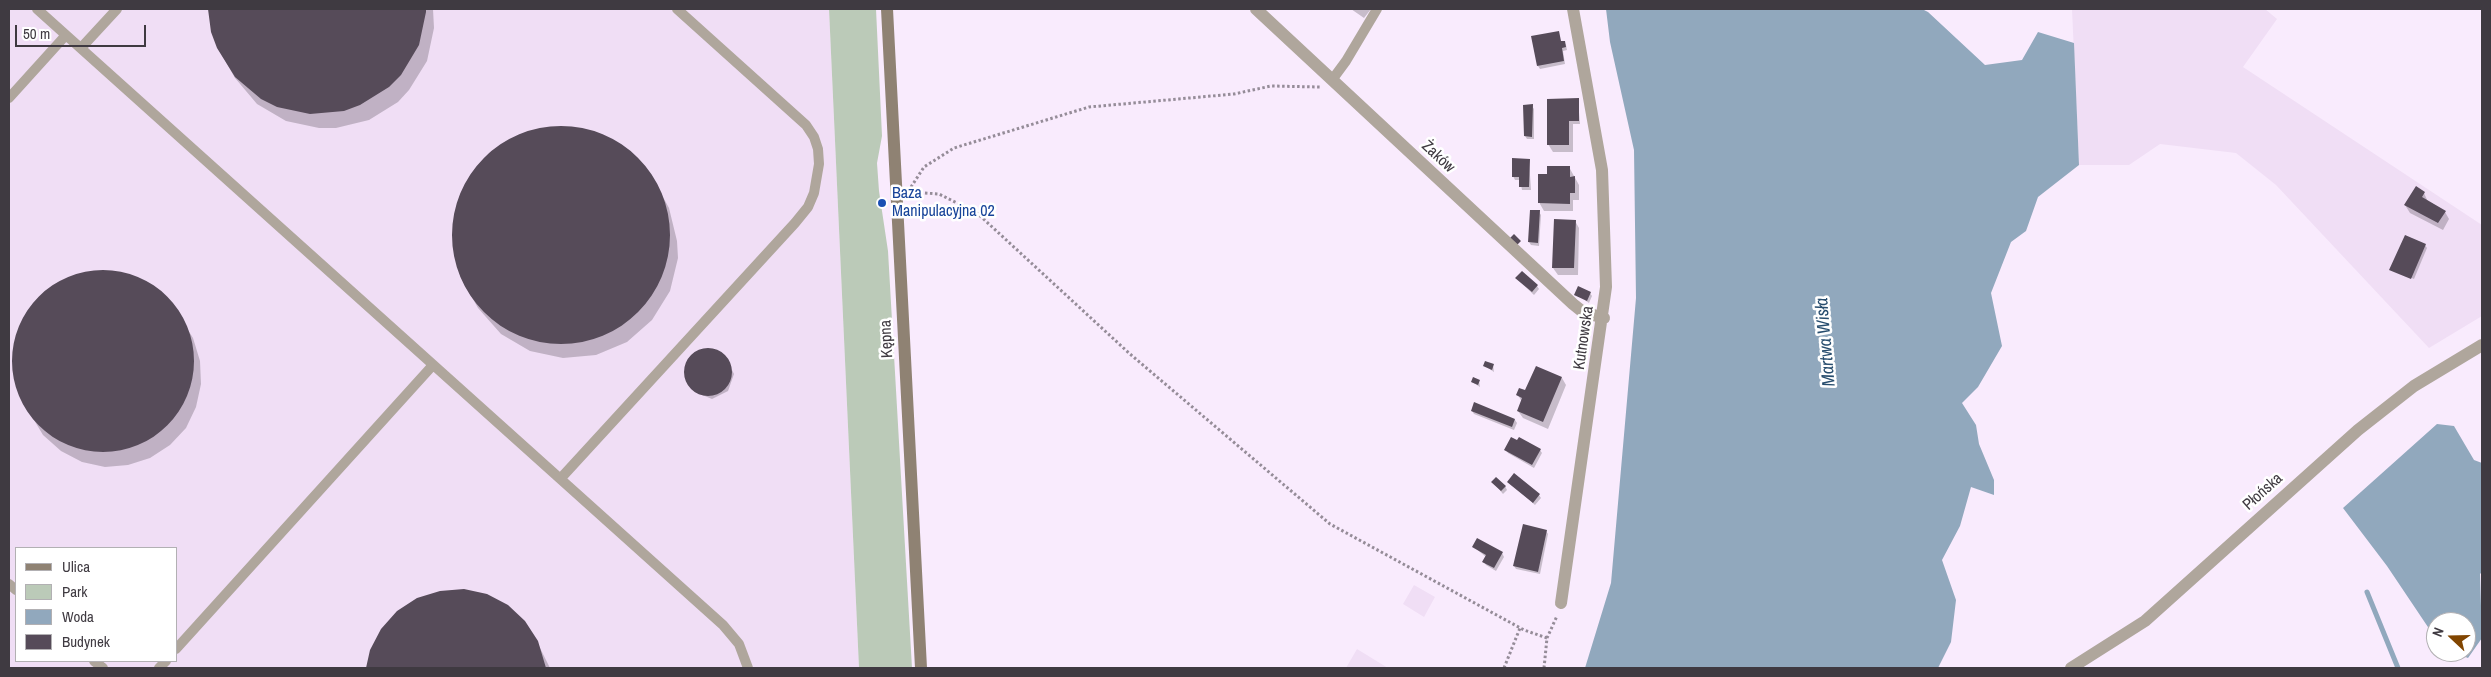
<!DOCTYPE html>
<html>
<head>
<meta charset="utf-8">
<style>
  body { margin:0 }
  #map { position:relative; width:2491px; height:677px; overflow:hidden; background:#f9ebfd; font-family:"Archivo Narrow",sans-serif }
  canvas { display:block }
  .frame { position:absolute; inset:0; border:10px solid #3f3a41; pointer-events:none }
  .legend { position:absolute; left:15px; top:547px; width:162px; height:115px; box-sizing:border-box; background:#fff; border:1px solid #b2b0b3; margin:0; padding:6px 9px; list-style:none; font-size:15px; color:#3f3a41 }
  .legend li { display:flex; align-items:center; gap:10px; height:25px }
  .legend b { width:25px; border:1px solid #b2b0b3 }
  .north { position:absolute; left:2426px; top:612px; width:50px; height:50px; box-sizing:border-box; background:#fff; border:1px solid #b2b0b3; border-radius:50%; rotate:291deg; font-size:14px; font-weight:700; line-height:20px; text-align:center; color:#3f3a41 }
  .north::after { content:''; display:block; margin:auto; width:18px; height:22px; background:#814500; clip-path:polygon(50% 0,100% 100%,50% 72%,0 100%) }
  .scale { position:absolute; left:15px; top:25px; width:131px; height:22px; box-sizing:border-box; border:2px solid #3f3a41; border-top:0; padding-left:6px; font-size:15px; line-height:18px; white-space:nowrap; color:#3f3a41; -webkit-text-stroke:4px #fff; paint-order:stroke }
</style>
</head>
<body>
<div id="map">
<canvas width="2491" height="677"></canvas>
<div class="frame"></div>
<ul class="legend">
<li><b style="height:6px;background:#8f8273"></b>Ulica</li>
<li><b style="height:14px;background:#bbcab8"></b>Park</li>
<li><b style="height:14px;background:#91a8bd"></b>Woda</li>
<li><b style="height:14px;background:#564b59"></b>Budynek</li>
</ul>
<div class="north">N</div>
<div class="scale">50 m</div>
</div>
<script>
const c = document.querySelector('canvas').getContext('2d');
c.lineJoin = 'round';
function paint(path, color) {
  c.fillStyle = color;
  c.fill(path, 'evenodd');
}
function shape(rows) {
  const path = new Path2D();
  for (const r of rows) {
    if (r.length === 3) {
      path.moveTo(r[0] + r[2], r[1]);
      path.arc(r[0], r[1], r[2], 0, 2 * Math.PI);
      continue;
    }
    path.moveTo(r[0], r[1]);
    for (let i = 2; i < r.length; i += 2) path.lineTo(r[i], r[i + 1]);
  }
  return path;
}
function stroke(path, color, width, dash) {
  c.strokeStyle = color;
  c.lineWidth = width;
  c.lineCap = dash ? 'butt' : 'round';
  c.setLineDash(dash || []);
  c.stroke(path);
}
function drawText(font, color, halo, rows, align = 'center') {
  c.font = font + ' "Archivo Narrow",sans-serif';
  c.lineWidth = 5;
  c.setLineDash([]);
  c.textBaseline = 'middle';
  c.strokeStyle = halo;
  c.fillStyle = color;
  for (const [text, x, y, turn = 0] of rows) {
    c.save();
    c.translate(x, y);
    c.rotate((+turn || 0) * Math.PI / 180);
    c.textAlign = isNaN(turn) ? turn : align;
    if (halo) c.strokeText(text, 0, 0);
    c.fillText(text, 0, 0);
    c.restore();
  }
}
const built = shape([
  [9,9,829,9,859,668,9,668],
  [16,548,176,548,176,661,16,661],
  [2072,9,2265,9,2277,19,2243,67,2482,225,2482,316,2429,348,2276,185,2236,153,2160,144,2129,165,2079,165],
  [1414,585,1435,597,1424,617,1403,604],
  [1357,649,1388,668,1346,668]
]);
const green = shape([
  [829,9,876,9,882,136,877,163,879,191,888,251,912,668,859,668]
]);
const water = shape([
  [1606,9,1922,9,1928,12,1985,65,2022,60,2038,32,2074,43,2079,165,2038,197,2026,231,2011,242,1991,293,2002,346,1978,387,1962,403,1976,425,1979,444,1994,480,1994,495,1971,487,1960,526,1942,560,1956,600,1951,642,1938,668,1585,668,1611,583,1636,298,1634,150,1610,42],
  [2437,424,2454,426,2474,460,2482,463,2482,572,2480,574,2482,638,2468,658,2453,652,2466,652,2466,622,2436,622,2436,639,2387,566,2343,508]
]);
const shadow = shape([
  [211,9,433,9,434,28,427,61,409,90,398,102,369,120,336,128,319,128,286,121,257,104,235,78,218,48,213,32],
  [1351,9,1371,9,1364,18],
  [1558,32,1561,43,1564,42,1566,45,1567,50,1563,51,1565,64,1540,69,1538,66],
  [1578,100,1580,124,1573,124,1573,152,1553,152,1548,144],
  [1532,106,1534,109,1534,139,1527,139,1525,136],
  [568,127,601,134,630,152,652,177,669,208,677,241,678,258,670,291,652,320,627,342,596,355,563,358,530,351,501,334,478,308,461,278,456,261,453,228,460,195,478,166,489,153,518,135,534,130],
  [1529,160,1531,190,1522,190,1520,180,1515,180,1513,176],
  [1569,167,1579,185,1579,200,1573,200,1573,211,1544,211,1540,204,1539,175,1548,175],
  [2424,193,2428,202,2445,212,2449,219,2443,230,2410,213,2405,205],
  [1531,211,1539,212,1541,215,1539,246,1531,245,1529,242],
  [1575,221,1579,228,1578,275,1558,275,1553,268],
  [2425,245,2427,248,2414,279,2392,269,2392,271,2391,269],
  [110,272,133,276,154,287,171,303,193,338,200,361,201,384,196,407,186,428,170,445,150,458,128,465,105,467,82,462,61,451,43,435,22,400,15,378,13,354,18,331,29,310,45,293,64,280,87,273],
  [1517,279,1537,286,1539,289,1534,295],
  [1590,293,1592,296,1589,303,1576,294],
  [704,349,722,354,726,358,734,374,728,391,712,399,695,392,685,371,693,355],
  [1493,365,1494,372,1485,366],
  [1562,378,1566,385,1548,429,1523,418,1518,411,1522,402,1518,395],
  [1479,381,1480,387,1472,382],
  [1472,411,1515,420,1517,423,1514,430,1474,414],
  [1506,450,1540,450,1542,453,1534,468,1508,453],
  [1493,482,1505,486,1507,490,1503,494],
  [1509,482,1539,495,1541,498,1535,505],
  [1546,531,1548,534,1540,574,1516,569,1514,566],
  [1474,547,1502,553,1504,557,1496,571,1486,565,1484,562,1486,557],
  [537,642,550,668,368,668,371,650]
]);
const stream = shape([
  [2367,592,2398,668]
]);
const building = shape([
  [208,9,426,9,426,12,419,45,401,75,389,87,360,105,344,111,310,114,277,107,261,99,235,77,217,48,211,32],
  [1559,31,1561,41,1565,41,1566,47,1562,48,1564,61,1537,66,1531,36],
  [1579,98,1579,121,1569,121,1569,145,1547,145,1547,99],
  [1533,104,1532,137,1524,136,1523,105],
  [561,235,109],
  [1512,158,1530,159,1529,187,1519,187,1519,177,1512,177],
  [1547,166,1570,166,1570,177,1575,176,1575,193,1570,193,1570,204,1538,203,1538,174,1547,174],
  [2416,186,2425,192,2422,197,2446,211,2438,223,2404,205],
  [1530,210,1540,210,1538,243,1528,242],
  [1554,219,1576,220,1574,268,1552,268],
  [1514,234,1521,241,1517,245,1509,239],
  [2405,235,2426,244,2411,279,2389,270],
  [103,361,91],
  [1522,271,1538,285,1532,292,1515,278],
  [1578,286,1591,292,1587,301,1574,295],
  [708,372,24],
  [1485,361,1494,364,1492,370,1483,366],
  [1536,366,1562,377,1543,422,1517,411,1522,398,1516,395,1519,388,1525,390],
  [1473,377,1480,380,1478,385,1471,382],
  [1474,402,1515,419,1512,427,1471,411],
  [1511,437,1517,440,1519,437,1541,449,1532,465,1504,450],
  [1514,473,1540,494,1533,503,1507,482],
  [1496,477,1506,486,1501,491,1491,482],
  [1523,524,1547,530,1538,572,1513,566],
  [1477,538,1503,552,1494,568,1482,562,1486,555,1472,547],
  [464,589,487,594,508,605,525,621,538,641,546,668,366,668,370,650,381,629,397,611,417,598,440,591]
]);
const path = shape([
  [911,187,924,167,954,148,1089,107,1234,94,1271,86,1320,87],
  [910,192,939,194,977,213,1130,354,1330,524,1524,630,1547,638],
  [1504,668,1520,628],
  [1544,668,1547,638,1557,616]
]);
const lane = shape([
  [37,9,723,625,739,644,748,668],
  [81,48,117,9],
  [1332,80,1346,61,1377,9],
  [9,98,66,35],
  [561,478,795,223,808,207,814,193,819,164,818,149,814,137,806,125,677,9],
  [9,584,16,590],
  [176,649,433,365],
  [94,661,103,668],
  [159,668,166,661]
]);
const street = shape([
  [1256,9,1573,304,1583,312,1604,318],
  [1561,603,1606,287,1602,170,1573,9],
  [2071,668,2145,621,2358,430,2414,386,2482,345]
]);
const secondary = shape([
  [887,9,921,668]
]);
const markers = [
  [882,203,5,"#1a4fb4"]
];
const streetNames = [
  ["Żaków",1438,157,43],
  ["Kutnowska",1584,338,-82],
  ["Kępna",887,339,-93],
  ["Płońska",2263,492,-42]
];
const transitNames = [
  ["Baza",892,194],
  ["Manipulacyjna 02",892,212]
];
const waterNames = [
  ["Martwa Wisła",1826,342,-95]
];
paint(built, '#f0def5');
paint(green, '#bbcab8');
paint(water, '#91a8bd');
paint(shadow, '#0003');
stroke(stream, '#91a8bd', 5);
paint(building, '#564b59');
stroke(path, '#958c98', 3, [2.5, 2.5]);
stroke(lane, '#afa69c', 10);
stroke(street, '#afa69c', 12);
stroke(secondary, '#8f8273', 12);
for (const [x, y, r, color] of markers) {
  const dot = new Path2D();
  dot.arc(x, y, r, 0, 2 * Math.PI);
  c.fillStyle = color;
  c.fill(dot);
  stroke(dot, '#fff', 2);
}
drawText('16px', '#3f3a41', '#fff', streetNames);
drawText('16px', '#164399', '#fff', transitNames, 'left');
drawText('italic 18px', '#274d6e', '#fff', waterNames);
</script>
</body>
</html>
